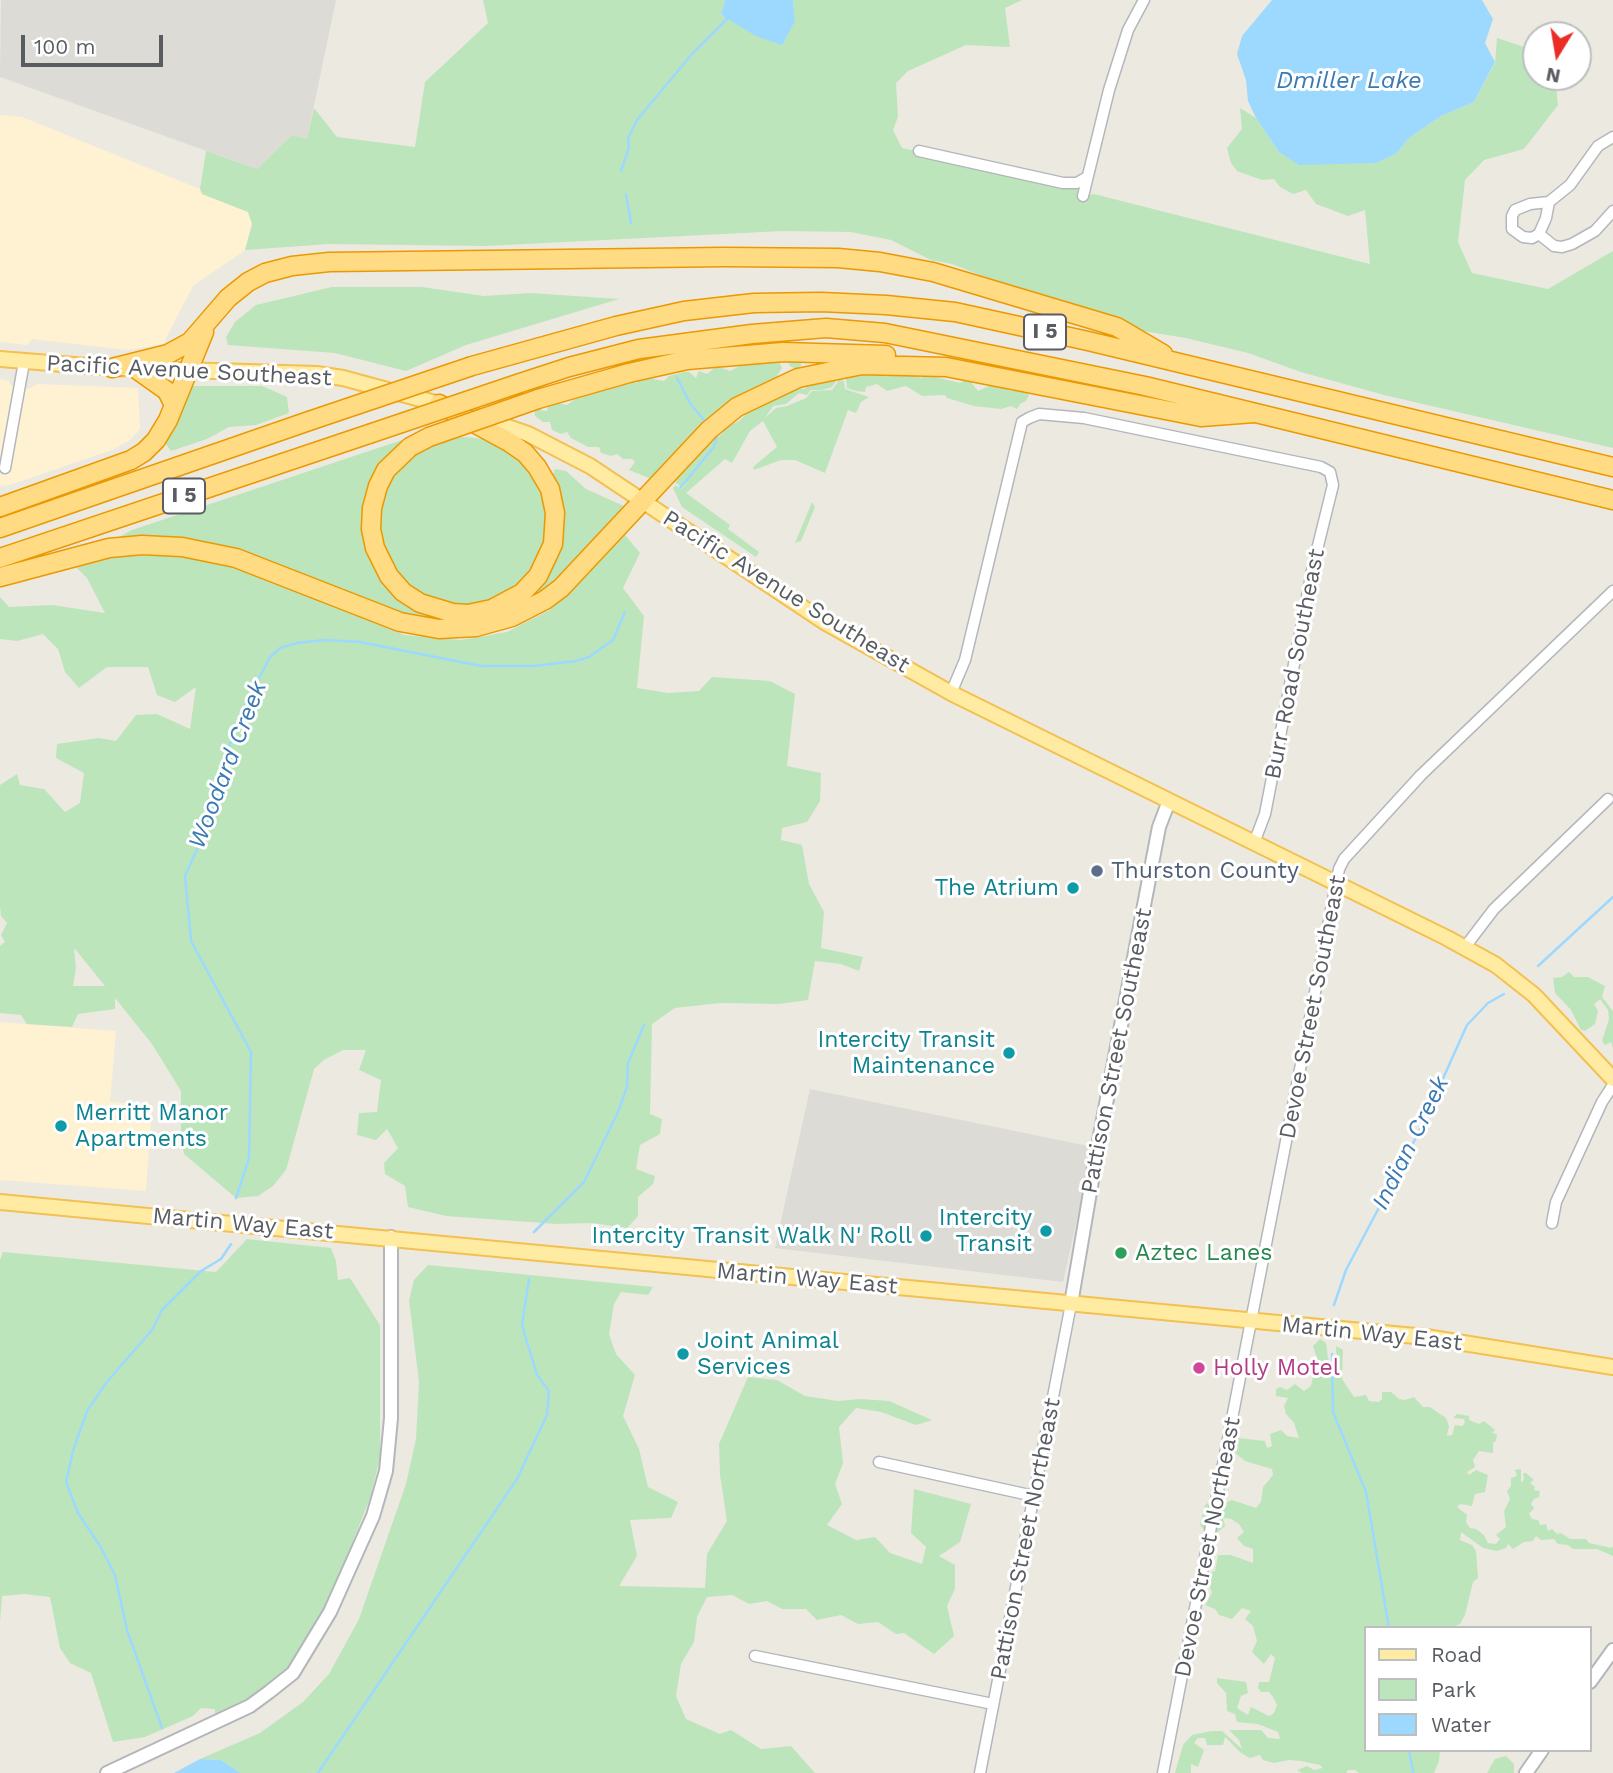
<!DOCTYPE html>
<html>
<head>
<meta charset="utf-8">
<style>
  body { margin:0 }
  #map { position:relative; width:1613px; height:1773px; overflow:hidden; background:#ece9e0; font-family:"Work Sans",sans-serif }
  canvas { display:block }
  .legend { position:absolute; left:1364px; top:1626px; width:228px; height:126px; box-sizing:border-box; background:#fff; border:2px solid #bdbec0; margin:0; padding:9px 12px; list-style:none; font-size:21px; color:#595d62 }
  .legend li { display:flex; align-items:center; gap:14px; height:35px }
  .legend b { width:35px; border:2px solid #bdbec0 }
  .north { position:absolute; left:1522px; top:21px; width:70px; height:70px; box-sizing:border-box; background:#fff; border:2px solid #bdbec0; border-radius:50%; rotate:191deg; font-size:19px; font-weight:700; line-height:28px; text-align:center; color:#595d62 }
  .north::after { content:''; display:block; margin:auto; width:24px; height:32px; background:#ec2d26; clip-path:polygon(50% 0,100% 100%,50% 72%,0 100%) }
  .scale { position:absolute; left:21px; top:35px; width:142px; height:32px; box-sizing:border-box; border:4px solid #595d62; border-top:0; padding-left:9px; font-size:21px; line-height:24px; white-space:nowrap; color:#595d62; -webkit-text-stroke:5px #fff; paint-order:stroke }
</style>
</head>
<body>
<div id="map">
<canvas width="1613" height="1773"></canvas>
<ul class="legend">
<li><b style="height:9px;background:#ffeca2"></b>Road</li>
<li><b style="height:19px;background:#bde5bb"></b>Park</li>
<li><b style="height:19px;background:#9dd9ff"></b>Water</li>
</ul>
<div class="north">N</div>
<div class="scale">100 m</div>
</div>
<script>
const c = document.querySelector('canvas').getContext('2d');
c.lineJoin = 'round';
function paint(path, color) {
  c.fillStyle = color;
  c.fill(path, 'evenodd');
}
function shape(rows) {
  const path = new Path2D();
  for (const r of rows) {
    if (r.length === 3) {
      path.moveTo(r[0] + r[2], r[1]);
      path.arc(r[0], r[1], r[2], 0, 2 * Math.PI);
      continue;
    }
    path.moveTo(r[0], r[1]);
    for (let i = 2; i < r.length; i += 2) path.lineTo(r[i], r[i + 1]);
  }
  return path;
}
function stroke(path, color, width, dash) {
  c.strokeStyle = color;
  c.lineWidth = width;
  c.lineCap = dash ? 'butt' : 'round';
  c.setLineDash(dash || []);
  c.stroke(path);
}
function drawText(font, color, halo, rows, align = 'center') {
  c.font = font + ' "Work Sans",sans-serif';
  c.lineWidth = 6;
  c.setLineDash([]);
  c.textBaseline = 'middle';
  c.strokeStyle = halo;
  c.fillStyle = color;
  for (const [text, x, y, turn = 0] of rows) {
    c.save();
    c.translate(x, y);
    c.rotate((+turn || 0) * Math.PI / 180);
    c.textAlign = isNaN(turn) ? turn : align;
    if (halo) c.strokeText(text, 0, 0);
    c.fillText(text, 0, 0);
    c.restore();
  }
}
const commercial = shape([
  [0,115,22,117,200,189,202,194,248,212,252,224,245,250,193,286,163,344,128,350,32,339,27,345,0,342],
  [0,379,9,381,11,385,28,389,38,384,138,388,140,429,130,440,112,450,10,485,0,486],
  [0,1022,116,1031,110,1102,152,1105,146,1191,0,1180]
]);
const industrial = shape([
  [1,0,336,0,307,139,292,135,257,169,0,77],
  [810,1089,1093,1147,1063,1282,775,1248]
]);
const green = shape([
  [483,0,725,0,721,16,795,21,793,0,1022,0,1005,8,1010,47,966,45,908,71,896,83,898,117,893,130,902,148,1071,184,1083,196,1094,194,1370,264,1365,210,1348,216,1316,204,1306,190,1293,194,1280,187,1274,179,1262,180,1237,171,1231,163,1227,148,1242,129,1240,108,1256,118,1279,152,1326,163,1376,163,1396,154,1409,138,1441,116,1474,102,1495,63,1497,38,1536,51,1536,77,1555,77,1558,105,1524,149,1484,160,1465,180,1458,242,1472,273,1548,289,1613,251,1613,448,1384,395,1301,372,1248,353,1186,338,1137,330,1013,288,952,264,931,260,891,240,851,232,782,231,486,246,329,244,245,250,252,224,248,212,202,194,200,189,206,151,257,169,292,135,307,139,314,108,337,137,415,147,425,82,488,23],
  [332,287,422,287,484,296,530,293,619,299,466,345,406,371,335,353,228,345,226,337,235,322,256,305],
  [753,359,801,359,801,366,795,369,790,366,787,361,780,363,782,368,773,383,771,381,749,390,722,413,654,480,629,470,635,462,632,459,623,459,617,454,611,456,601,453,599,447,588,447,571,438,567,432,561,434,552,430,550,422,543,422,535,416,534,409,547,411,548,406,553,402,567,405,578,397,578,393,599,386,609,388,617,383,637,383,637,376,664,381,669,376,684,372,689,372,696,378,699,371,707,374,717,366,730,371],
  [836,372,910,373,921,378,927,375,960,383,965,380,970,381,978,391,989,386,1002,386,1011,391,1024,390,1029,395,1026,401,1020,404,1017,409,1011,406,1001,409,974,406,947,398,945,395,922,396,906,386,887,391,877,384,866,387,865,392,856,391,847,388,846,379,838,378,832,387,822,390,811,390,807,395,799,393,786,404,773,406,765,418,776,408,787,406,806,398,812,391,832,390,839,380,844,381,845,389,869,397,861,402,856,413,848,410,825,473,795,460,781,460,754,470,753,467,777,447,763,421,750,431,732,463,725,459,686,493,730,525,728,529,759,552,756,557,682,507,673,488,676,485,680,490,687,483,681,487,675,482,687,466,694,461,700,454,698,447,710,444,723,433,723,424,733,424,739,421,747,413,747,407,756,409,775,392,784,396,786,388,795,387,804,389,810,384,819,385,824,378],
  [190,386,262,386,287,397,289,413,256,425,229,427,207,439,171,451,165,443,184,407],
  [432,430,388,459,368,546,442,618,437,622,413,619,255,560,115,539,132,530],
  [463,521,84],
  [555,469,566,471,586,489,626,507,566,571,533,597,518,605,544,578,551,479],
  [812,502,815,507,801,541,795,543],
  [625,535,640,553,623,588,644,616,637,688,668,693,699,691,712,677,770,681,795,694,787,766,821,773,820,801,807,822,782,828,781,840,802,845,809,884,824,912,821,948,863,957,859,971,841,964,815,961,808,1000,779,1004,720,1003,675,1008,652,1024,650,1114,662,1119,660,1134,640,1145,636,1169,655,1176,653,1184,638,1197,638,1216,627,1228,592,1223,557,1224,446,1216,408,1207,405,1186,385,1174,384,1163,398,1148,387,1129,376,1140,357,1135,359,1113,377,1112,381,1080,359,1070,366,1050,343,1050,324,1060,314,1069,286,1170,273,1186,258,1196,236,1198,184,1154,181,1138,181,1091,152,1044,115,998,115,1009,78,1014,72,1027,27,1024,21,1015,0,1013,0,946,5,942,1,935,7,923,1,916,0,906,0,785,17,774,20,785,44,789,65,812,80,803,84,773,56,758,57,744,99,738,116,741,136,715,157,714,190,729,196,687,175,702,157,695,148,667,107,667,79,688,65,672,58,649,43,634,17,641,0,639,0,597,9,607,52,605,105,613,87,578,76,567,107,554,170,554,218,561,280,583,404,635,461,640,507,632,550,610],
  [74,949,75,949,105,986,73,986,76,968],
  [1569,972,1574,977,1588,977,1605,986,1602,997,1613,1011,1613,1049,1611,1042,1605,1045,1602,1041,1609,1019,1608,1010,1600,999,1594,1004,1598,1011,1595,1024,1585,1031,1581,1030,1571,1010,1555,993,1553,978,1562,977],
  [247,1239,331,1248,336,1261,338,1280,350,1278,380,1325,380,1458,370,1498,325,1612,291,1669,253,1700,215,1719,215,1709,201,1708,193,1716,145,1737,113,1742,91,1673,70,1663,60,1648,50,1597,24,1594,2,1596,0,1622,0,1260,3,1252,216,1272],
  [428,1265,653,1287,648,1295,621,1292,614,1304,609,1334,616,1354,635,1375,623,1416,639,1449,648,1487,678,1502,671,1518,630,1520,637,1556,619,1586,705,1588,707,1554,727,1521,720,1475,719,1444,748,1377,777,1380,805,1396,838,1401,861,1399,889,1401,932,1420,916,1425,881,1412,856,1408,839,1427,843,1463,835,1484,842,1504,827,1525,856,1540,875,1537,890,1553,922,1564,926,1547,911,1533,914,1489,971,1504,960,1542,939,1556,955,1565,955,1589,947,1606,954,1636,934,1654,904,1633,896,1634,878,1622,858,1624,841,1615,817,1620,806,1609,782,1609,767,1601,749,1604,732,1595,707,1597,697,1617,694,1642,681,1664,676,1696,686,1719,720,1734,731,1730,761,1749,791,1746,815,1773,241,1773,221,1760,200,1759,260,1733,303,1702,329,1674,359,1619,406,1484,416,1439,419,1382,409,1300,414,1280],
  [1320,1339,1326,1343,1328,1358,1331,1364,1328,1368,1330,1375,1336,1374,1337,1371,1336,1346,1343,1350,1342,1379,1354,1397,1366,1395,1369,1401,1379,1402,1382,1399,1382,1392,1391,1392,1399,1399,1405,1400,1414,1397,1423,1407,1430,1407,1446,1418,1449,1426,1447,1436,1452,1435,1455,1425,1462,1426,1465,1423,1464,1419,1453,1418,1457,1414,1469,1416,1469,1420,1479,1424,1484,1421,1495,1430,1492,1433,1497,1434,1496,1441,1493,1443,1493,1453,1479,1451,1473,1460,1475,1467,1467,1472,1469,1475,1476,1470,1488,1475,1485,1492,1475,1494,1472,1506,1460,1504,1457,1507,1467,1515,1466,1522,1470,1528,1476,1529,1484,1535,1488,1543,1496,1544,1500,1539,1496,1535,1506,1527,1504,1511,1510,1499,1507,1491,1511,1486,1511,1478,1517,1476,1515,1470,1521,1469,1521,1482,1524,1480,1523,1473,1526,1473,1534,1480,1530,1483,1535,1487,1534,1490,1540,1491,1539,1497,1534,1499,1531,1504,1534,1508,1529,1514,1532,1519,1538,1520,1540,1525,1546,1524,1548,1531,1552,1529,1557,1534,1561,1533,1570,1539,1586,1539,1589,1543,1612,1548,1613,1546,1613,1556,1597,1549,1573,1549,1568,1545,1558,1544,1554,1539,1541,1540,1536,1536,1533,1541,1524,1542,1513,1549,1508,1544,1506,1548,1497,1551,1483,1548,1461,1532,1460,1540,1472,1545,1476,1551,1478,1578,1473,1582,1465,1615,1460,1624,1451,1628,1366,1628,1366,1750,1440,1750,1439,1761,1434,1773,1359,1773,1355,1770,1348,1770,1346,1773,1302,1773,1297,1770,1307,1766,1314,1770,1323,1768,1320,1765,1301,1761,1289,1760,1274,1763,1263,1760,1260,1755,1250,1758,1241,1753,1225,1737,1223,1745,1207,1745,1205,1738,1198,1738,1194,1743,1204,1750,1198,1767,1191,1764,1191,1773,1175,1773,1183,1745,1192,1735,1212,1731,1222,1731,1242,1749,1239,1740,1229,1730,1261,1730,1268,1738,1280,1739,1278,1732,1258,1724,1237,1722,1235,1714,1227,1711,1226,1693,1217,1683,1217,1678,1246,1682,1248,1693,1241,1696,1237,1708,1248,1715,1251,1707,1269,1716,1274,1713,1277,1705,1273,1697,1269,1692,1261,1692,1258,1688,1259,1682,1269,1682,1275,1658,1271,1654,1264,1664,1252,1652,1257,1641,1253,1626,1245,1619,1251,1611,1242,1608,1232,1619,1219,1615,1215,1609,1205,1605,1212,1593,1209,1584,1209,1573,1215,1571,1218,1555,1231,1555,1253,1563,1253,1549,1244,1546,1237,1538,1244,1532,1239,1524,1231,1519,1223,1518,1225,1526,1217,1533,1209,1528,1205,1531,1200,1525,1205,1505,1209,1502,1224,1503,1232,1500,1256,1508,1261,1502,1263,1487,1273,1475,1272,1469,1245,1461,1234,1452,1238,1438,1265,1441,1267,1448,1272,1446,1270,1434,1281,1430,1287,1436,1299,1438,1294,1423,1286,1414,1284,1406,1288,1398,1276,1396,1276,1389,1280,1387,1287,1390,1295,1384,1304,1391,1311,1386,1317,1358,1313,1346],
  [1506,1756,1514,1764,1514,1773,1487,1773,1495,1759]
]);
const water = shape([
  [725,0,793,0,795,21,782,45,756,36,721,15],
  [1272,0,1482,0,1493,19,1485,43,1495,62,1474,102,1441,116,1409,138,1396,154,1376,163,1299,165,1279,152,1256,118,1248,101,1246,80,1237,54,1242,36],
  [200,1759,221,1760,241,1773,174,1773]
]);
const stream = shape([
  [621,171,629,148,628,138,637,120,692,54,729,17],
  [626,194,631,223],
  [677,378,691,405,706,422],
  [680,488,714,447,717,435],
  [1538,966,1613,897],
  [236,1198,249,1158,251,1052,191,941,185,876,203,836,221,783,225,757,244,707,270,657,280,648,297,643,325,640,360,642,481,666,533,666,576,661,589,657,613,640,625,612],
  [534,1232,584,1182,618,1112,627,1087,628,1063,644,1025],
  [1334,1305,1346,1270,1419,1132,1467,1025,1488,1003,1504,994],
  [1332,1354,1333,1412,1366,1492,1389,1628],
  [162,1728,127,1630,115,1575,100,1546,78,1513,66,1482,73,1451,87,1411,106,1383,152,1330,162,1310,201,1271,221,1259,231,1244],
  [1409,1750,1413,1773],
  [318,1773,517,1479,547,1415,549,1391,537,1375,522,1325,529,1279]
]);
const minor = shape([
  [919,151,1063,183,1077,183,1087,177],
  [1083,196,1109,90,1128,30,1144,0],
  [1549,202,1546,218,1539,234,1532,238,1523,237,1512,229,1512,216,1515,210,1530,204,1549,202,1570,185,1598,146,1613,137],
  [1539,234,1554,246,1562,247,1572,244,1595,231,1613,211],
  [5,468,24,362],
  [951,693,965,660,1022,422,1029,418,1039,414,1084,418,1321,467,1330,472,1333,485,1313,566,1265,814,1254,843],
  [1465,947,1494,909,1608,799],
  [1552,1223,1556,1202,1602,1102,1613,1085],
  [879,1462,1034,1496],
  [755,1656,993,1704],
  [980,1773,1071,1304],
  [1163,1773,1339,869,1344,859,1421,775,1613,591]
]);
const tertiary = shape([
  [1071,1304,1097,1151,1159,827,1169,801],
  [1590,1682,1613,1650],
  [107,1773,250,1706,269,1692,293,1673,330,1612,373,1516,386,1471,391,1418,391,1237],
  [1526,1773,1542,1750]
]);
const primary = shape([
  [0,359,112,368,317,374,343,378,450,407],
  [479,417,528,434,590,466,826,623,951,693,1447,938,1496,965,1534,995,1613,1079],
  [0,1202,1426,1337,1613,1367]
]);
const motorway = shape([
  [472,366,616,326,684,311,754,303,821,302,886,305,955,312,1088,341,1613,467],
  [112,368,168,354,190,342,228,298,248,282,265,273,292,266,329,262,725,257,838,258,880,262,933,272,1117,327,1163,354],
  [136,369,167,391,174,405],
  [520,383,569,367,639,349,752,334,826,328,885,333,1145,386,1613,500],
  [538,399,629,373,687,360,783,352,886,355],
  [410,447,386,470,378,486,372,508,371,529,375,548,389,576,403,592,420,603,453,613,468,614,492,609,522,593,538,576,553,544,555,513,550,489,537,467,525,453,509,442,439,404],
  [0,507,131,460,144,452,156,440,168,420,204,332],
  [0,528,309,421],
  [0,558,369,434],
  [0,577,109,548,142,545,182,547,236,558,400,622,439,629,476,627,512,617,545,600,561,588,709,430,737,407,798,378,862,365,946,367,1201,417,1254,413]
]);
const motorwayBridge = shape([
  [309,421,472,366],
  [369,434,520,383],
  [410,447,429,437,538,399]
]);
const markers = [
  [1097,871,7,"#5c6f8a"],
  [1073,888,7,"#0f9aa8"],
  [1009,1053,7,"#0f9aa8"],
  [61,1126,7,"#0f9aa8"],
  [1046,1231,7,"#0f9aa8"],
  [926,1236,7,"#0f9aa8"],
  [1121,1253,7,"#2e9e5b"],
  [683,1354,7,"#0f9aa8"],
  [1199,1368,7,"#d1479c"]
];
const shields = [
  [1045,332,42],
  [184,496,42]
];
const shieldNames = [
  ["I 5",1045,332],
  ["I 5",184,496]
];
const streetNames = [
  ["Pacific Avenue Southeast",189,371,3],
  ["Pacific Avenue Southeast",786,592,32],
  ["Burr Road Southeast",1295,664,-79],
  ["Devoe Street Southeast",1313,1007,-79],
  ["Pattison Street Southeast",1117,1051,-79],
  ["Martin Way East",243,1224,5],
  ["Martin Way East",807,1279,5],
  ["Martin Way East",1372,1334,6],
  ["Pattison Street Northeast",1026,1539,-79],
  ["Devoe Street Northeast",1208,1547,-79]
];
const serviceNames = [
  ["Thurston County",1111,871]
];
const cultureNames = [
  ["The Atrium",1059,888],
  ["Intercity Transit",995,1040],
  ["Maintenance",995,1066],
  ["Merritt Manor",75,1113,"left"],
  ["Apartments",75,1139,"left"],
  ["Intercity",1032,1218],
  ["Transit",1032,1244],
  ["Intercity Transit Walk N' Roll",912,1236],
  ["Joint Animal",697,1341,"left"],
  ["Services",697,1367,"left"]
];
const leisureNames = [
  ["Aztec Lanes",1135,1253]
];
const hotelNames = [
  ["Holly Motel",1213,1368]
];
const waterNames = [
  ["Dmiller Lake",1349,81],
  ["Woodard Creek",228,765,-69],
  ["Indian Creek",1411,1143,-64]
];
paint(commercial, '#fef2d3');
paint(industrial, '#dddbd5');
paint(green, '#bde5bb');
paint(water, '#9dd9ff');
stroke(stream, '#9dd9ff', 2.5);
stroke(minor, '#b3b7bb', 13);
stroke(tertiary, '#b3b7bb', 16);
stroke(primary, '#f4c051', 18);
stroke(motorway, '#ec9800', 21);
stroke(minor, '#fff', 10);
stroke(tertiary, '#fff', 12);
stroke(primary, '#ffeca2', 14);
stroke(motorway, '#ffdb84', 18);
stroke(motorwayBridge, '#ec9800', 21, []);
stroke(motorwayBridge, '#ffdb84', 18);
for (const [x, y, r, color] of markers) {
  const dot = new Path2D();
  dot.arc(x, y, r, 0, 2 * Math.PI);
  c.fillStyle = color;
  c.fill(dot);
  stroke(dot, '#fff', 2.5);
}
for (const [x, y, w] of shields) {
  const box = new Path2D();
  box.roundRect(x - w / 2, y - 17.5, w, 35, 5);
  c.fillStyle = '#fff';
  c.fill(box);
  stroke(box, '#595d62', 2);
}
drawText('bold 21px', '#595d62', null, shieldNames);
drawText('23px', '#595d62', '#fff', streetNames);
drawText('23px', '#4e5e75', '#fff', serviceNames, 'left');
drawText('23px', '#0d838f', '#fff', cultureNames, 'right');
drawText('23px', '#27864d', '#fff', leisureNames, 'left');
drawText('23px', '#b23c85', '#fff', hotelNames, 'left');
drawText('italic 24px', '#3a79b2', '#fff', waterNames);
</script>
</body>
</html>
